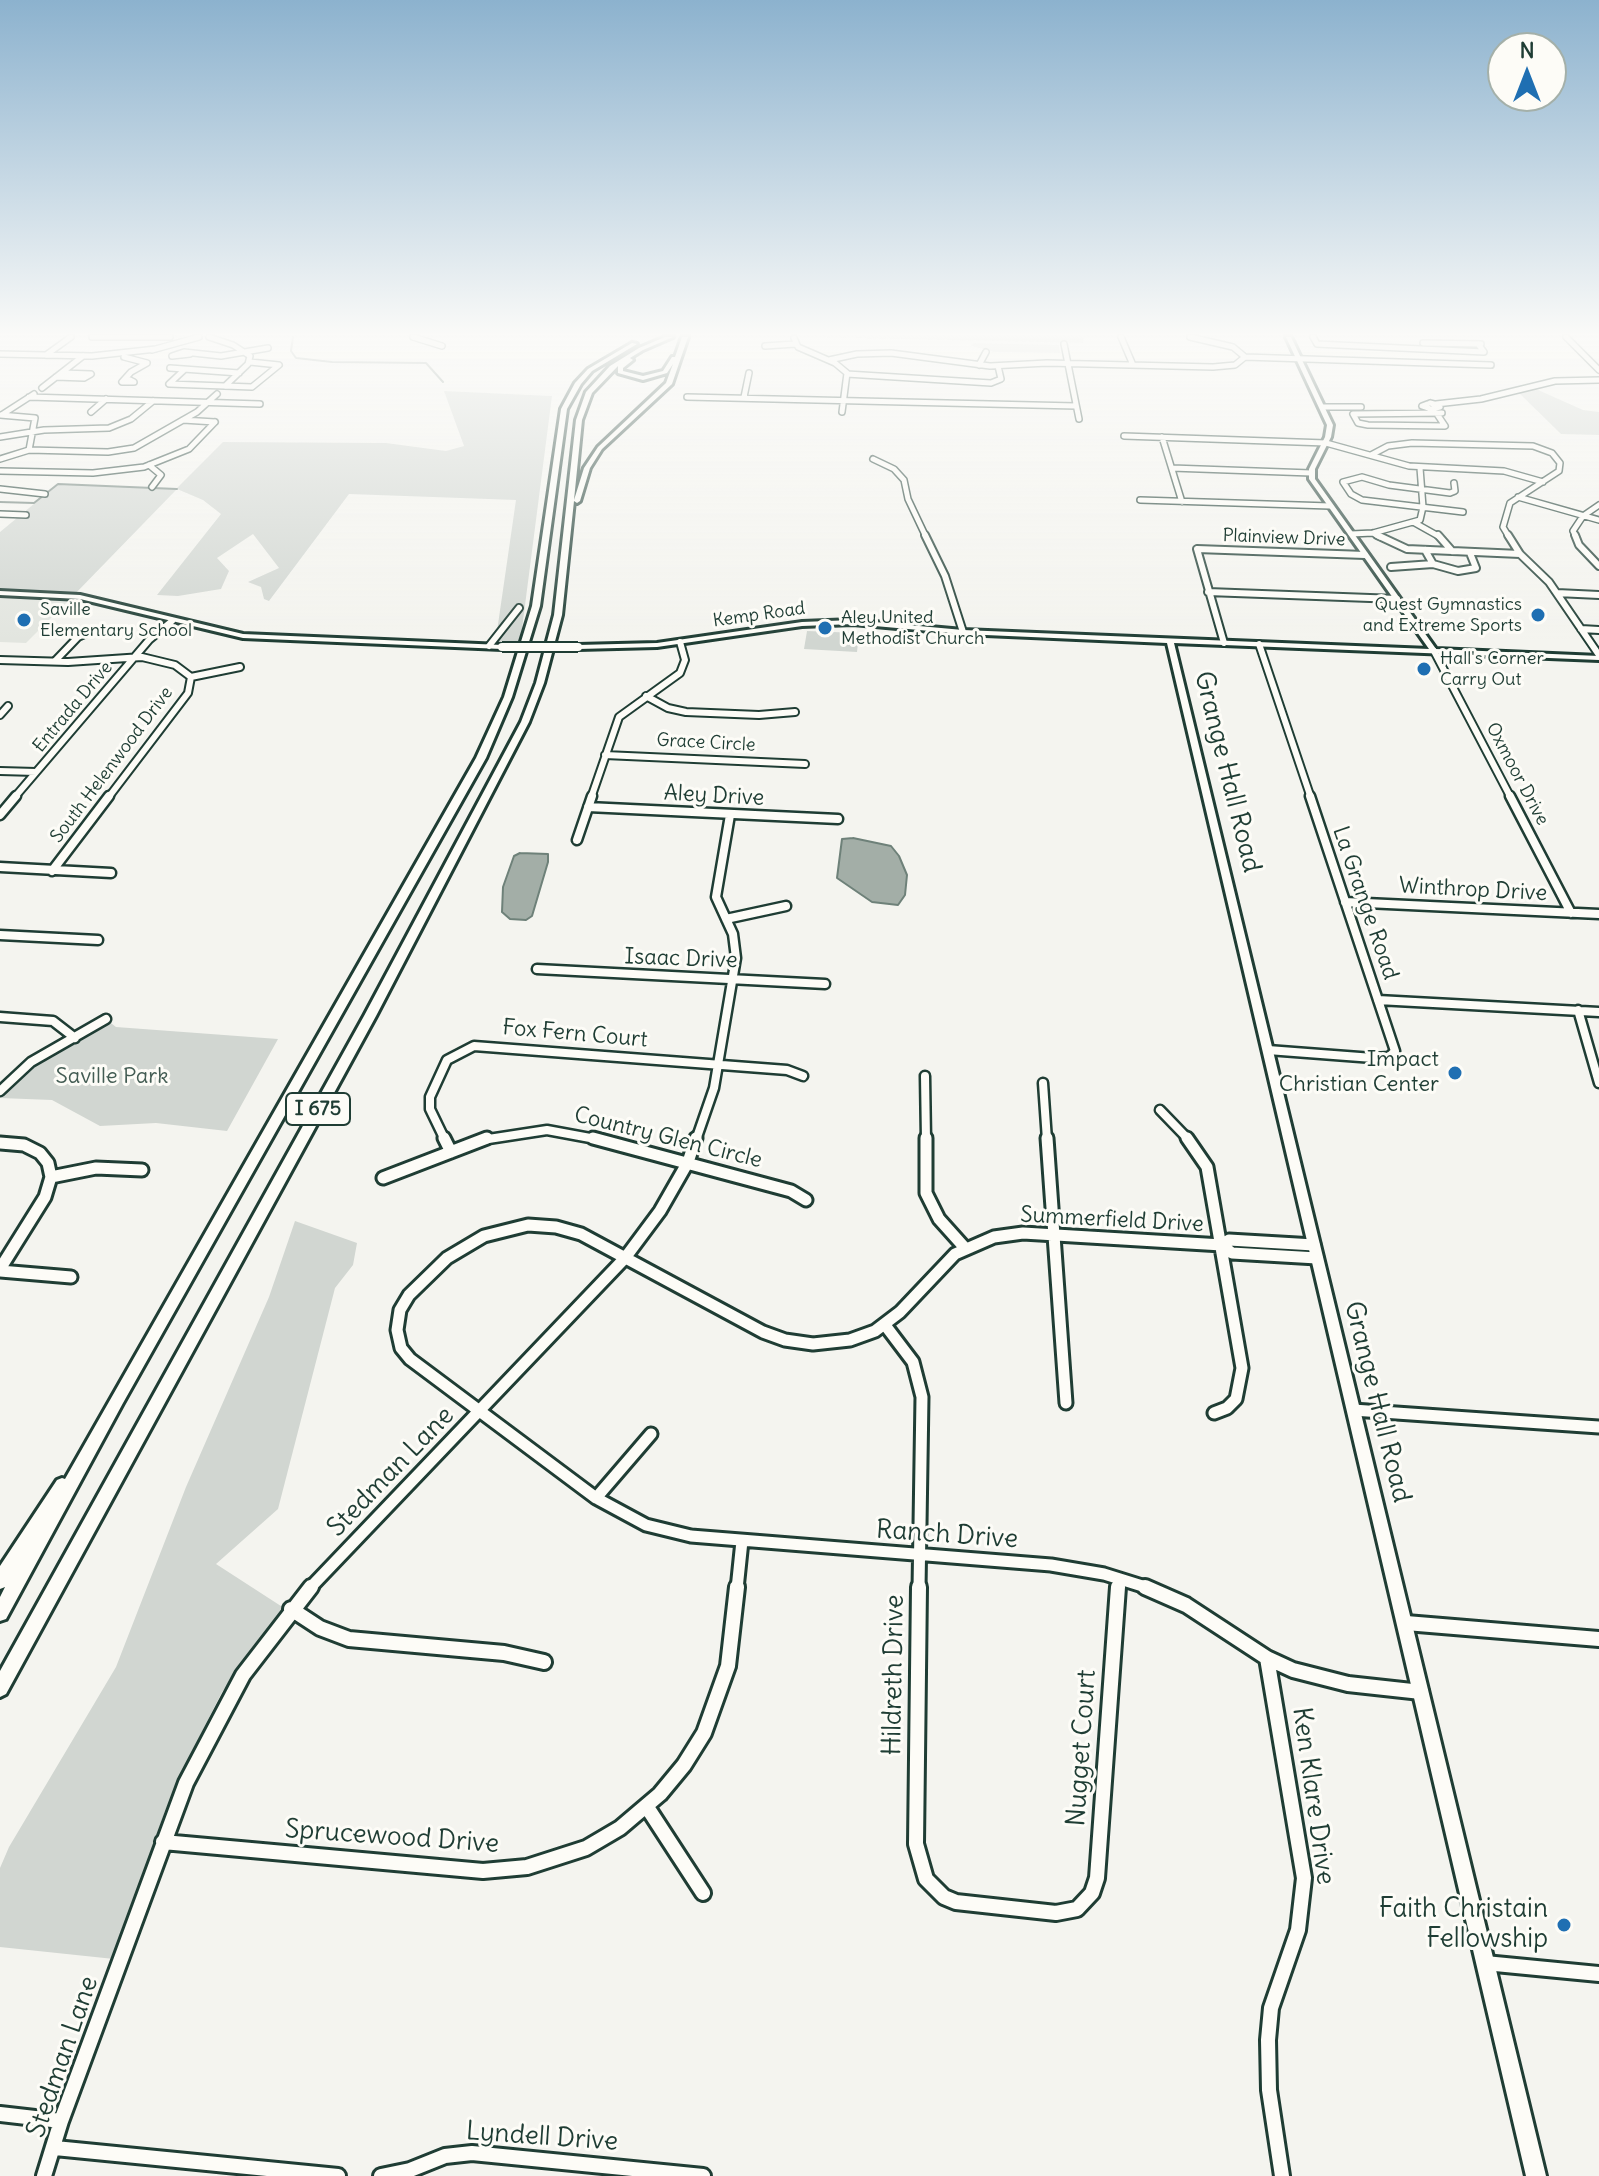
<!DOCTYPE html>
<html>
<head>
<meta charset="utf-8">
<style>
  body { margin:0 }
  #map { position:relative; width:1599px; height:2176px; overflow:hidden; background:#f4f4ef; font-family:Delius,sans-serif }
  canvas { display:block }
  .north { position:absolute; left:1487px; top:32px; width:80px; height:80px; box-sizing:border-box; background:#fdfcf7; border:2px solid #a4b0a9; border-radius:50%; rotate:0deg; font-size:22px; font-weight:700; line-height:32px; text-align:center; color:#1f3d34 }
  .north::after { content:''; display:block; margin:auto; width:28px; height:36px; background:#1f6fb2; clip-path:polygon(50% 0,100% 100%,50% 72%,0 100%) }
</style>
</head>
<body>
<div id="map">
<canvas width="1599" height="2176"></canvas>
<div class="north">N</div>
</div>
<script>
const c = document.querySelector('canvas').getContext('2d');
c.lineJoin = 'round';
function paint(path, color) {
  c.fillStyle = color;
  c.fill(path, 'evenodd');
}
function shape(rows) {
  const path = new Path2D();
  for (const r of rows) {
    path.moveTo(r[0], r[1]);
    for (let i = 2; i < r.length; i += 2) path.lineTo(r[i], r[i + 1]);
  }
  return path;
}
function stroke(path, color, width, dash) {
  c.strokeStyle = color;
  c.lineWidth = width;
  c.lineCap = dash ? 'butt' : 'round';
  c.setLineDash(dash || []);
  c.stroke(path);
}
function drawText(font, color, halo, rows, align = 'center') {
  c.font = font + ' Delius,sans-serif';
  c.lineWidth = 6;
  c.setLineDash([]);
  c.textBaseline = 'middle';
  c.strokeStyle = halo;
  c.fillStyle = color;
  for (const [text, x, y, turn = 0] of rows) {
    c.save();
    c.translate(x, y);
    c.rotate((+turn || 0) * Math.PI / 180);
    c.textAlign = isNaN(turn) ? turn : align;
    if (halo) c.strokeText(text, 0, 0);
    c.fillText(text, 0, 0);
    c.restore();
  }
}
const built = shape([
  [0,593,73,596,26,643,0,642]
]);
const green = shape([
  [819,337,1083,337,1084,343],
  [973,343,1059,345,1060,353,995,352,971,346],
  [1536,389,1583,410,1599,412,1599,435,1561,434,1519,393],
  [444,391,552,396,520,644,495,645,516,500,349,494,269,601,264,599,261,587,248,582,279,568,253,534,217,558,229,571,221,589,178,596,157,595,221,514,203,500,177,489,73,596,0,593,0,532,58,484,176,489,223,442,386,443,446,451,464,446],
  [807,631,859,633,857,652,804,649],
  [107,1020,116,1027,278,1039,227,1131,156,1123,100,1126,52,1100,0,1098,5,1089,26,1069],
  [295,1221,357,1243,353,1265,335,1288,278,1509,216,1564,284,1608,222,1692,186,1763,165,1811,114,1959,0,1947,0,1868,9,1847,116,1667,186,1487,269,1297]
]);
const water = shape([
  [853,838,891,846,899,856,907,875,905,895,898,905,872,902,837,878,842,839,853,838],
  [520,853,548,854,548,862,532,916,526,920,510,919,502,912,503,887,514,856,520,853]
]);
const stream = shape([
  [293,337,291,351,296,358,332,362,426,363,443,382],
  [0,502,34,503,58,484,177,489]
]);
const minorFar4 = shape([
  [92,337,170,337],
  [209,337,233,345,250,356,248,364,225,386],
  [413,337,442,346],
  [1121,337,1133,365],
  [1190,337,1233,347,1245,357],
  [1313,337,1317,344,1484,352,1478,344],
  [1566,337,1599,370],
  [794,338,798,347,835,363,847,373,842,412],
  [1423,343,1481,344],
  [1064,344,1079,419],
  [765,346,795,344],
  [152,350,199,337],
  [0,354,92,356,156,349],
  [190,354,172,356,184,352,221,356,268,348],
  [46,355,71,337],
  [124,357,147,363,131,372,122,382,134,382,126,378],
  [1245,357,1491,365],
  [829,360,857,354,891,353,990,366,1047,363,1213,367,1235,365,1245,357],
  [979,365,986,352],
  [170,368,239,373],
  [184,370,169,384,252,387,279,365,250,362],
  [847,374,991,383,1001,379,998,366],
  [56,377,84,378,91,374,62,373],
  [42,388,83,356],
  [29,397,260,404],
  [687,397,1076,406],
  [744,397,749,373],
  [1430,403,1438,405,1440,407,1431,409,1422,406,1430,403],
  [1436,404,1481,399,1555,381,1599,380],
  [1323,407,1361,407],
  [91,412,106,399],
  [3,414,34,394],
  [1437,414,1445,426,1368,425,1358,423,1353,414,1442,413],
  [0,415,35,418,29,450],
  [183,420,215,422],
  [1124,436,1326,443,1409,466,1504,471,1543,482],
  [0,437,44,430,109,428,131,419,153,401],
  [1162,437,1182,502],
  [1371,455,1388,446,1412,443,1533,446,1552,453,1560,463,1559,471,1510,503,1503,527,1509,537],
  [0,459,29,450,108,452,134,448,197,412,217,394],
  [873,459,894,469,904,480,908,499,926,537],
  [149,465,161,475,152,487],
  [1172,468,1311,473],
  [0,471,93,473,144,467,189,449,215,422],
  [1454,483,1455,491,1450,493,1389,485,1362,477,1343,482,1351,494,1362,500,1463,512],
  [0,489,45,494],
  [1518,497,1599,520],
  [1140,500,1330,506],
  [0,514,26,515],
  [1415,523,1440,537],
  [1373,533,1380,537],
  [1351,534,1373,533,1420,520,1423,507,1420,468],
  [1576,537,1573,531,1583,516,1599,505]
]);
const minorFar3 = shape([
  [925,535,945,576,963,632],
  [1377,535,1407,549,1520,554],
  [1438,535,1452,551],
  [1508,535,1520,554,1549,582,1599,655],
  [1575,535,1579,545,1599,566],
  [1425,550,1433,564,1458,571,1476,568,1470,553],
  [1391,567,1433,564],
  [1208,592,1397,599],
  [1557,593,1599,595],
  [1581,629,1599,630],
  [1224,643,1197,549,1365,555],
  [1259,644,1311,798],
  [489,646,519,608],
  [1434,651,1511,798],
  [0,660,68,662,142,657,175,665,191,677],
  [55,661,78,637,87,633],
  [191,677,240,667],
  [646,696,668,708,686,712,759,715,795,712],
  [0,715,8,706],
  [605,755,805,764],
  [0,771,36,772],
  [14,798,149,640,172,621],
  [108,798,188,693,191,677],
  [591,798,619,717,680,673,685,660,680,642]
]);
const minorFar2 = shape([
  [1510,796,1571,913],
  [588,807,838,819],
  [0,815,16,796],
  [577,840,592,796],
  [0,867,111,873],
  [52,871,109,796],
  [1345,902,1599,914],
  [726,919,786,906],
  [0,935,98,940],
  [537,969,825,984],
  [1378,1000,1599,1012],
  [1578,1010,1599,1083],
  [0,1017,53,1021,75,1038],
  [1268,1050,1373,1058,1389,1057,1395,1051,1310,796],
  [925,1076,926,1140],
  [1043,1083,1047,1140],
  [0,1091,31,1062,106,1019],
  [1160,1110,1189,1140],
  [445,1140,430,1109,430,1097,447,1060,474,1046,787,1070,803,1076],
  [482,1140,547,1130,601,1140],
  [696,1140,714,1088,736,958,733,934,716,897,730,815]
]);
const minorFar1 = shape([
  [444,1138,451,1152],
  [593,1138,791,1191,806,1200],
  [926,1138,926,1193,939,1219,965,1248],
  [1047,1138,1066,1403],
  [1187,1138,1207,1167,1242,1368,1236,1399,1227,1408,1214,1413],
  [0,1143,24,1145,40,1153,48,1163,51,1177,45,1197,0,1269],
  [51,1177,96,1168,142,1170],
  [383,1178,487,1138],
  [1222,1245,1232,1253,1317,1258],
  [0,1271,71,1277],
  [885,1325,913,1362,922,1397,919,1589],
  [1353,1410,1599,1427],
  [596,1498,651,1434],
  [309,1589,625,1258,660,1211,688,1162,696,1138],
  [737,1589,742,1541],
  [1118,1589,1119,1579],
  [1152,1589,1104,1574,1051,1565,691,1536,646,1525,596,1498,410,1359,401,1348,397,1330,400,1310,409,1295,447,1258,484,1236,528,1225,556,1227,581,1234,763,1332,785,1340,813,1344,850,1340,875,1331,900,1312,955,1254,994,1237,1023,1233,1222,1245,1229,1240,1314,1245]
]);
const minor = shape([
  [919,1587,916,1844,926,1879,944,1897,956,1902,1056,1913,1077,1909,1092,1893,1097,1878,1118,1587],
  [1145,1587,1186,1605,1267,1658,1293,1670,1348,1684,1421,1692],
  [291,1609,320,1628,349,1639,504,1653,544,1662],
  [1406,1623,1599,1639],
  [1267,1658,1304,1878,1298,1930,1271,2008,1268,2040,1269,2090,1282,2176],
  [647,1807,703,1893],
  [163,1842,483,1871,527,1867,586,1848,620,1828,660,1794,684,1765,704,1733,728,1666,737,1587],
  [1485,1963,1599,1974],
  [0,2114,61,2121],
  [55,2148,338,2176],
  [44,2176,61,2121,186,1783,243,1675,311,1587],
  [381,2176,410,2170,445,2156,472,2153,703,2176]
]);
const major = shape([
  [1286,337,1291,337,1333,425,1331,437,1315,469,1315,479,1436,649,1599,656,1599,660,1174,643,1546,2176,1526,2176,1167,643,963,634,853,624,802,626,657,647,578,649,574,647,578,645,657,643,802,622,853,620,963,630,1429,649,1309,479,1309,469,1325,437,1327,425,1286,337],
  [0,591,80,595,243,634,502,645,506,647,502,649,243,638,80,599,0,595,0,591]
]);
const highway = shape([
  [665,337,673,337,643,350,630,358,633,360,623,368,623,371,643,376,663,371,672,357,675,357,682,337,688,337,672,384,602,449,590,468,580,501,577,503,574,501,562,615,544,683,529,722,376,1016,6,1694,0,1697,0,1671,364,1016,521,722,536,683,554,615,576,420,586,392,610,366,639,348,665,337],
  [673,364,666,383,598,447,584,468,574,500,582,420,592,393,618,366,618,373,643,380,667,373,673,364],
  [632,343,637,344,592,371,581,384,567,409,540,606,512,697,486,758,123,1403,6,1619,0,1621,0,1597,5,1587,0,1589,0,1566,57,1480,62,1478,65,1479,476,758,504,697,532,606,561,409,575,383,588,369,632,343]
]);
const majorBridge = shape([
  [502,647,578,647]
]);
const markers = [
  [1538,615,8,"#1f6fb2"],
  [24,620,8,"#1f6fb2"],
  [825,628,8,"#1f6fb2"],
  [1424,669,8,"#1f6fb2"],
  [1455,1073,8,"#1f6fb2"],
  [1564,1925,8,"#1f6fb2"]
];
const farStreetnames = [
  ["Plainview Drive",1284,538,2],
  ["Kemp Road",759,615,-8],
  ["Entrada Drive",73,707,-50],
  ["Grace Circle",706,743,3],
  ["South Helenwood Drive",112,765,-53],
  ["Oxmoor Drive",1517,774,62]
];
const farPoinames = [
  ["Quest Gymnastics",1522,605,"right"],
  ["and Extreme Sports",1522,626,"right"],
  ["Saville",40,610],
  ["Elementary School",40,631],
  ["Aley United",841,618],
  ["Methodist Church",841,639],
  ["Hall's Corner",1440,659],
  ["Carry Out",1440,680]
];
const shields = [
  [318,1109,64]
];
const shieldNames = [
  ["I 675",318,1109]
];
const streetNames = [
  ["Aley Drive",714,796,3],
  ["Winthrop Drive",1473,890,3],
  ["La Grange Road",1365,903,71],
  ["Isaac Drive",681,959,2],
  ["Fox Fern Court",575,1034,5],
  ["Country Glen Circle",668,1138,14],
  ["Summerfield Drive",1112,1220,3]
];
const poiNames = [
  ["Impact",1439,1060],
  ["Christian Center",1439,1085]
];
const parkNames = [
  ["Saville Park",112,1077]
];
const nearStreetnames = [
  ["Grange Hall Road",1227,772,76],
  ["Grange Hall Road",1377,1402,76],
  ["Stedman Lane",391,1472,-46],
  ["Ranch Drive",947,1535,4],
  ["Hildreth Drive",894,1675,-89],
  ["Nugget Court",1082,1748,-86],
  ["Ken Klare Drive",1313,1796,82],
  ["Sprucewood Drive",392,1837,4],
  ["Stedman Lane",63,2057,-71],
  ["Lyndell Drive",542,2137,4]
];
const nearPoinames = [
  ["Faith Christain",1548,1910],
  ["Fellowship",1548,1940]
];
paint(built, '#e2e5df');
paint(green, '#d1d6d1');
paint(water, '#a3aea7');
stroke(water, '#6e8179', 2);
stroke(stream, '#6e8179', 2);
stroke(minorFar4, '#1f3d34', 8);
stroke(minorFar3, '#1f3d34', 10);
stroke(minorFar2, '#1f3d34', 13);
stroke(minorFar1, '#1f3d34', 17);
stroke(minor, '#1f3d34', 20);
stroke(major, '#1f3d34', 6);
stroke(highway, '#1f3d34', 6);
stroke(minorFar4, '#fdfcf7', 5);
stroke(minorFar3, '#fdfcf7', 6);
stroke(minorFar2, '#fdfcf7', 8);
stroke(minorFar1, '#fdfcf7', 11);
stroke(minor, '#fdfcf7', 14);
paint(major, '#fdfcf7');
paint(highway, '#fdfcf7');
stroke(majorBridge, '#1f3d34', 12, []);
stroke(majorBridge, '#fdfcf7', 8);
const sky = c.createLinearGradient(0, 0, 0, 642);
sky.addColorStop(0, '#8cb2ce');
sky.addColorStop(0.52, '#fafaf8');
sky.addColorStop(1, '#fafaf800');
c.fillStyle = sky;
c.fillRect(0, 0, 1599, 642);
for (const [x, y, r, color] of markers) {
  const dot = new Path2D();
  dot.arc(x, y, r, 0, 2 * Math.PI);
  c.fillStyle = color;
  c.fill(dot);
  stroke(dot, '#fdfcf7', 3);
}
drawText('18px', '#1f3d34', '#fdfcf7', farStreetnames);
drawText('18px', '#1f3d34', '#fdfcf7', farPoinames, 'left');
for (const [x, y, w] of shields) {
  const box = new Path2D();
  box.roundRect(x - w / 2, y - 16, w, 32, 6);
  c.fillStyle = '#fdfcf7';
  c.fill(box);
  stroke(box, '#1f3d34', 2);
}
drawText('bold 20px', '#1f3d34', null, shieldNames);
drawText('22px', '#1f3d34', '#fdfcf7', streetNames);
drawText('22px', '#1f3d34', '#fdfcf7', poiNames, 'right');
drawText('22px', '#435c53', '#fdfcf7', parkNames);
drawText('26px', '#1f3d34', '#fdfcf7', nearStreetnames);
drawText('26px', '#1f3d34', '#fdfcf7', nearPoinames, 'right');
</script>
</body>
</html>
